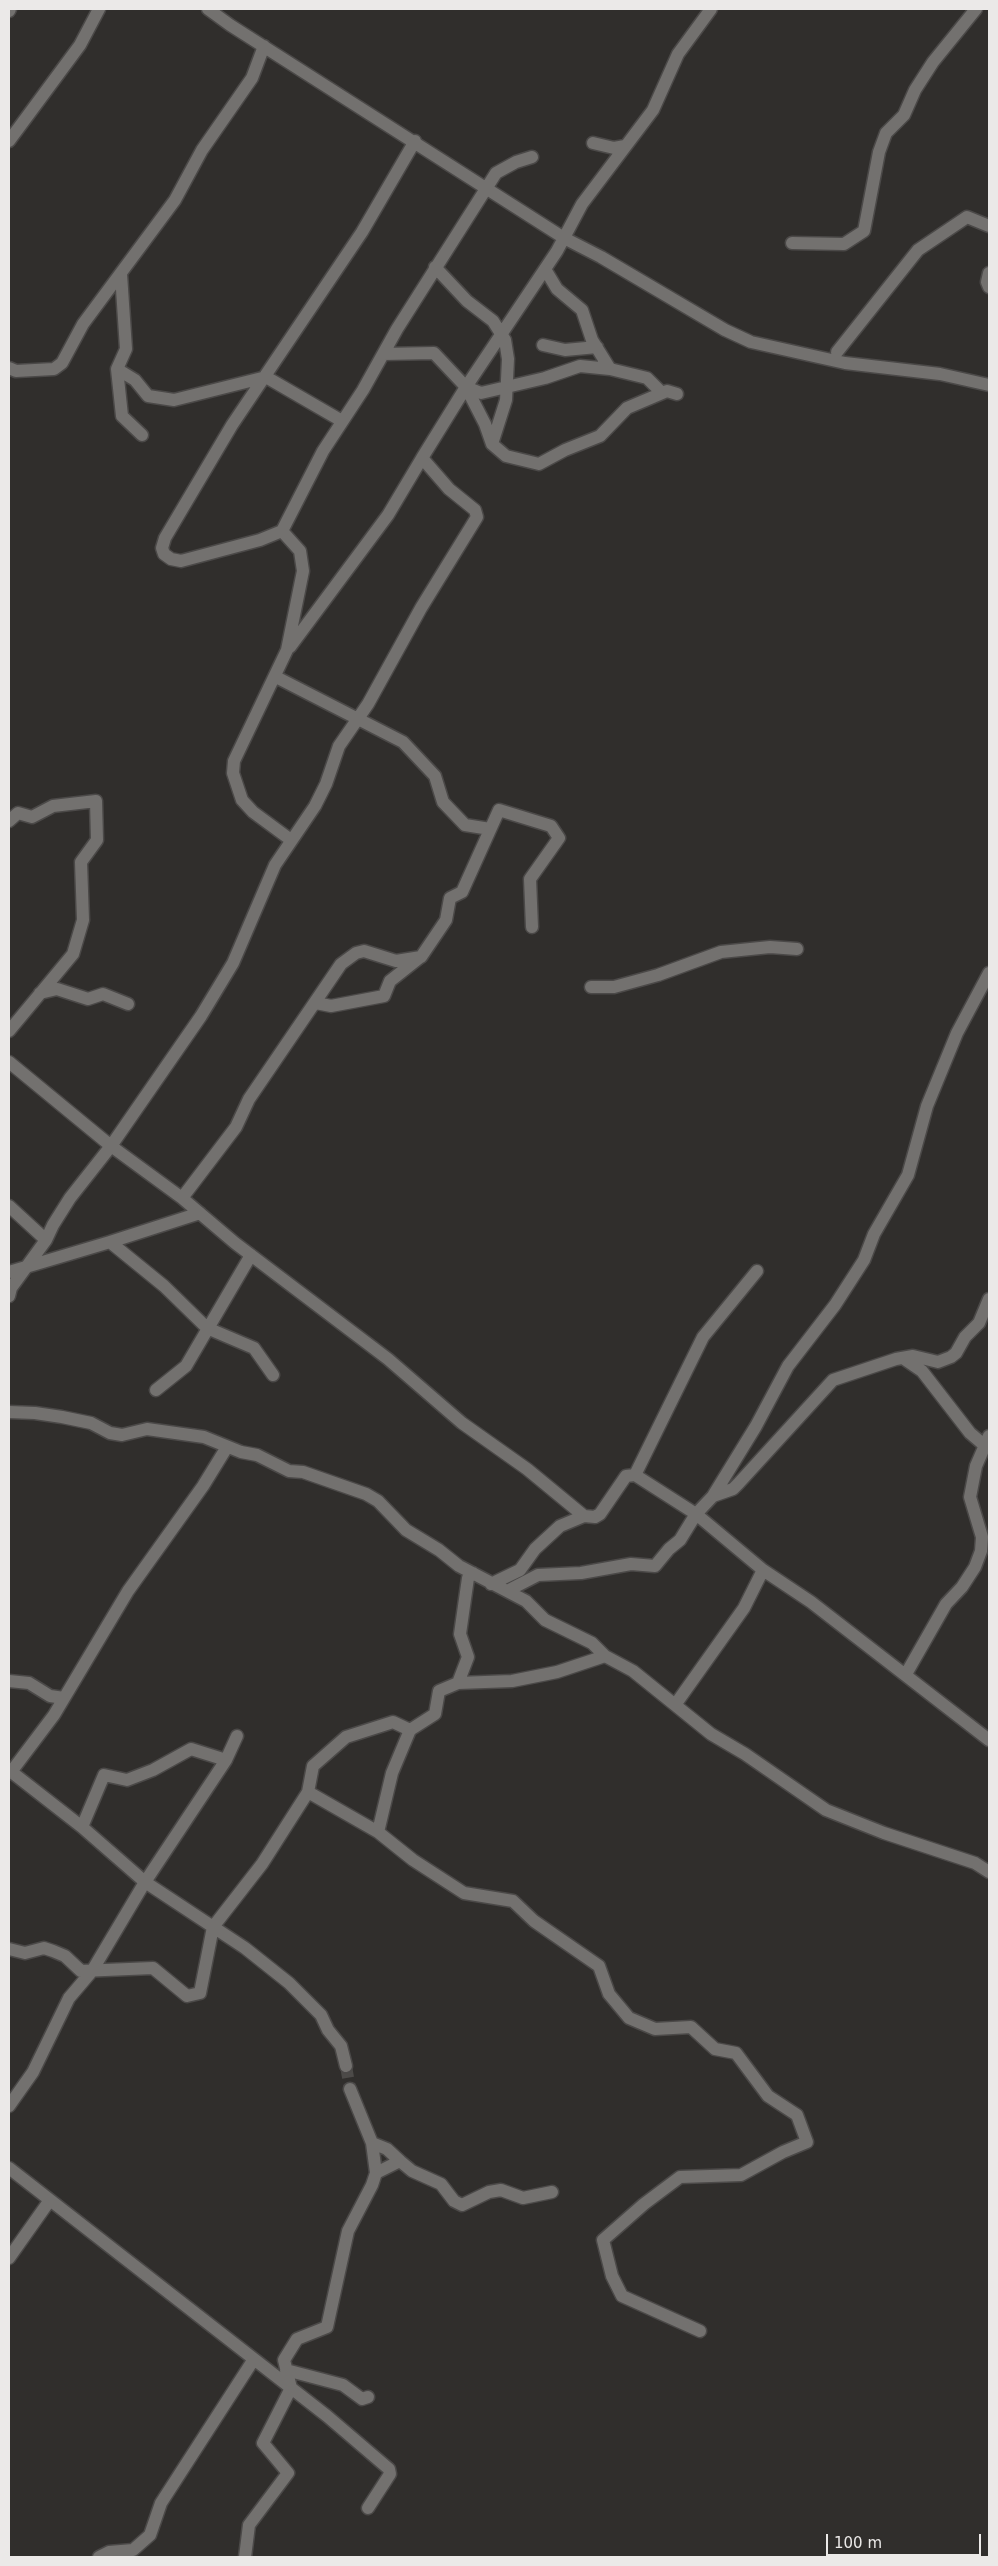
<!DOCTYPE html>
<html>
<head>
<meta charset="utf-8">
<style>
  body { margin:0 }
  #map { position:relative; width:998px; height:2566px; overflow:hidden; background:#302e2c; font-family:"DejaVu Sans",sans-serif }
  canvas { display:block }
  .frame { position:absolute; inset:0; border:10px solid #ebe9e8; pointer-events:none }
  .scale { position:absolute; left:826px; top:2534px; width:155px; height:22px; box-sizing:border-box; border:2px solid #ebe9e8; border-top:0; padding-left:6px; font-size:15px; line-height:18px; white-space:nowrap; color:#ebe9e8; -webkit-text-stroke:4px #302e2c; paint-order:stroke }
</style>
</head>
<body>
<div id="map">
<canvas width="998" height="2566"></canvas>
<div class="frame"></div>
<div class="scale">100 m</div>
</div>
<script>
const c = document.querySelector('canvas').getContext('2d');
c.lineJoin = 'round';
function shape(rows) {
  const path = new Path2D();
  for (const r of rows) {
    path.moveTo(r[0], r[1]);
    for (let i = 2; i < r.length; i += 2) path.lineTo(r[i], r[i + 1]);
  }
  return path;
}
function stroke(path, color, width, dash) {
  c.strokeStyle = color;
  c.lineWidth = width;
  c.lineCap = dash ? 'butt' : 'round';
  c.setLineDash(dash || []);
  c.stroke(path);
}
const minorTunnel = shape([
  [346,2066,350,2089]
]);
const minor = shape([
  [208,9,230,25,564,238,601,257,725,330,751,342,845,363,940,374,989,385],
  [9,11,10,9],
  [9,141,80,45,99,9],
  [415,141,362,232,232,425,165,538,162,548,164,554,171,559,181,561,260,540,282,531,323,451,363,390,397,329,496,173,516,162,532,157],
  [593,143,614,148,625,146],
  [792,243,844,244,864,231,879,152,886,133,904,115,915,90,933,62,976,9],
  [435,267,467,301,493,321,505,340,508,359,506,400,492,444],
  [989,273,987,282,989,287],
  [121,274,126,349,117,369,122,416,142,435],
  [543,345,565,350,597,347],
  [837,352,918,250,967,217,989,226],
  [383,354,434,353,466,387,481,393,545,378,580,366,610,369,592,340,582,310,557,289,545,269],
  [9,368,16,371,54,369,62,363,83,324,175,200,202,150,252,78,264,46],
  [117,369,135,380,148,396,174,400,266,377,342,421],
  [610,369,647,378,662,393],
  [466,387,485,424,492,444,506,456,539,464,565,450,600,436,627,408,667,391,677,394],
  [282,531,300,551,303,571,287,650,234,761,233,773,242,800,253,812,291,840],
  [290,647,388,515,422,458],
  [276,677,403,742,435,776,443,802,465,825,490,829],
  [9,821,18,813,32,817,53,806,96,801,97,840,81,862,83,920,73,954,9,1031],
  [591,987,614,987,658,975,721,952,770,947,797,949],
  [40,993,57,989,88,999,103,994,128,1004],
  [316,1003,331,1006,384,996,390,981,419,958],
  [9,1062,111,1146,182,1198,235,1243,388,1359,462,1423,527,1469,584,1516,595,1517,600,1514,626,1476,635,1475,696,1514,763,1570,811,1602,989,1740],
  [182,1198,236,1127,249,1099,341,964,356,953,364,951,396,961,421,957,446,920,450,898,462,892,499,810,551,826,559,838,530,879,532,927],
  [9,1206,46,1240],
  [110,1242,200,1213],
  [9,1272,110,1242,164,1286,207,1328,254,1348,273,1375],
  [9,1296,11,1288,46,1240,53,1225,70,1198,111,1146,201,1016,233,963,275,865,315,806,326,784,339,746,368,704,421,608,477,517,475,510,449,489,422,458,466,387,557,251,582,204,653,110,678,54,711,9],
  [903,1358,922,1371,970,1433,984,1445],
  [156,1390,186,1366,251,1255],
  [9,1412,35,1413,62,1417,91,1423,110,1433,122,1435,147,1429,204,1437,241,1452,257,1455,289,1471,303,1472,366,1494,378,1501,406,1530,439,1550,459,1566,526,1601,545,1620,592,1643,605,1656,633,1671,711,1734,745,1754,826,1810,884,1833,975,1863,989,1872],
  [635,1475,703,1337,757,1271],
  [713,1496,733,1489,738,1484,833,1380,896,1359,913,1356,938,1362,951,1357,956,1353,965,1337,979,1323,989,1299],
  [491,1584,520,1570,535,1549,560,1526,584,1516],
  [509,1590,538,1575,581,1573,631,1564,655,1566,669,1549,680,1540,696,1514,713,1496,756,1426,788,1366,835,1305,864,1260,874,1234,908,1175,927,1106,957,1033,989,973],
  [906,1674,946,1604,962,1587,975,1567,981,1551,982,1537,970,1497,976,1466,989,1436],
  [9,1681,29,1683,50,1696,64,1698],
  [458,1683,512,1681,557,1672,605,1656],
  [675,1705,744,1608,763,1570],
  [237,1736,226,1760,145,1882,245,1948,289,1983,321,2015,328,2030,341,2046,346,2066],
  [9,1770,82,1827,145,1882,92,1971,69,1998,33,2072,9,2106],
  [11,1772,54,1715,128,1591,203,1486,227,1447],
  [308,1792,378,1832,413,1860,464,1893,513,1901,534,1921,599,1966,609,1994,629,2018,655,2029,691,2027,715,2049,736,2053,768,2096,797,2115,807,2142,783,2152,741,2175,680,2177,644,2204,603,2240,612,2276,622,2296,700,2331],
  [82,1827,104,1775,127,1780,153,1770,191,1749,226,1760],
  [378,1832,392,1773,410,1730,435,1714,439,1691,458,1683,468,1657,460,1634,468,1578,473,1573],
  [9,1949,25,1953,44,1948,53,1951,65,1956,81,1971,153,1968,187,1996,200,1993,213,1927,262,1864,308,1792,313,1766,346,1737,393,1722,410,1730],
  [372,2143,387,2149,400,2161],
  [9,2168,327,2416,389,2469,390,2474,368,2508],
  [376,2173,400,2161,412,2171,441,2184,454,2201,462,2205,489,2192,501,2190,523,2198,552,2192],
  [9,2258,50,2200],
  [286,2370,343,2385,362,2399,368,2397],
  [99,2557,109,2552,133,2550,150,2535,161,2503,254,2359],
  [245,2557,249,2525,288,2473,263,2443,291,2388,284,2360,297,2339,327,2327,348,2231,372,2185,376,2173,372,2143,350,2089]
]);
stroke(minorTunnel, '#4c4a48', 12, [12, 6]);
stroke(minor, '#4b4948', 15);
stroke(minor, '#73716f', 12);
</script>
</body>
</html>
